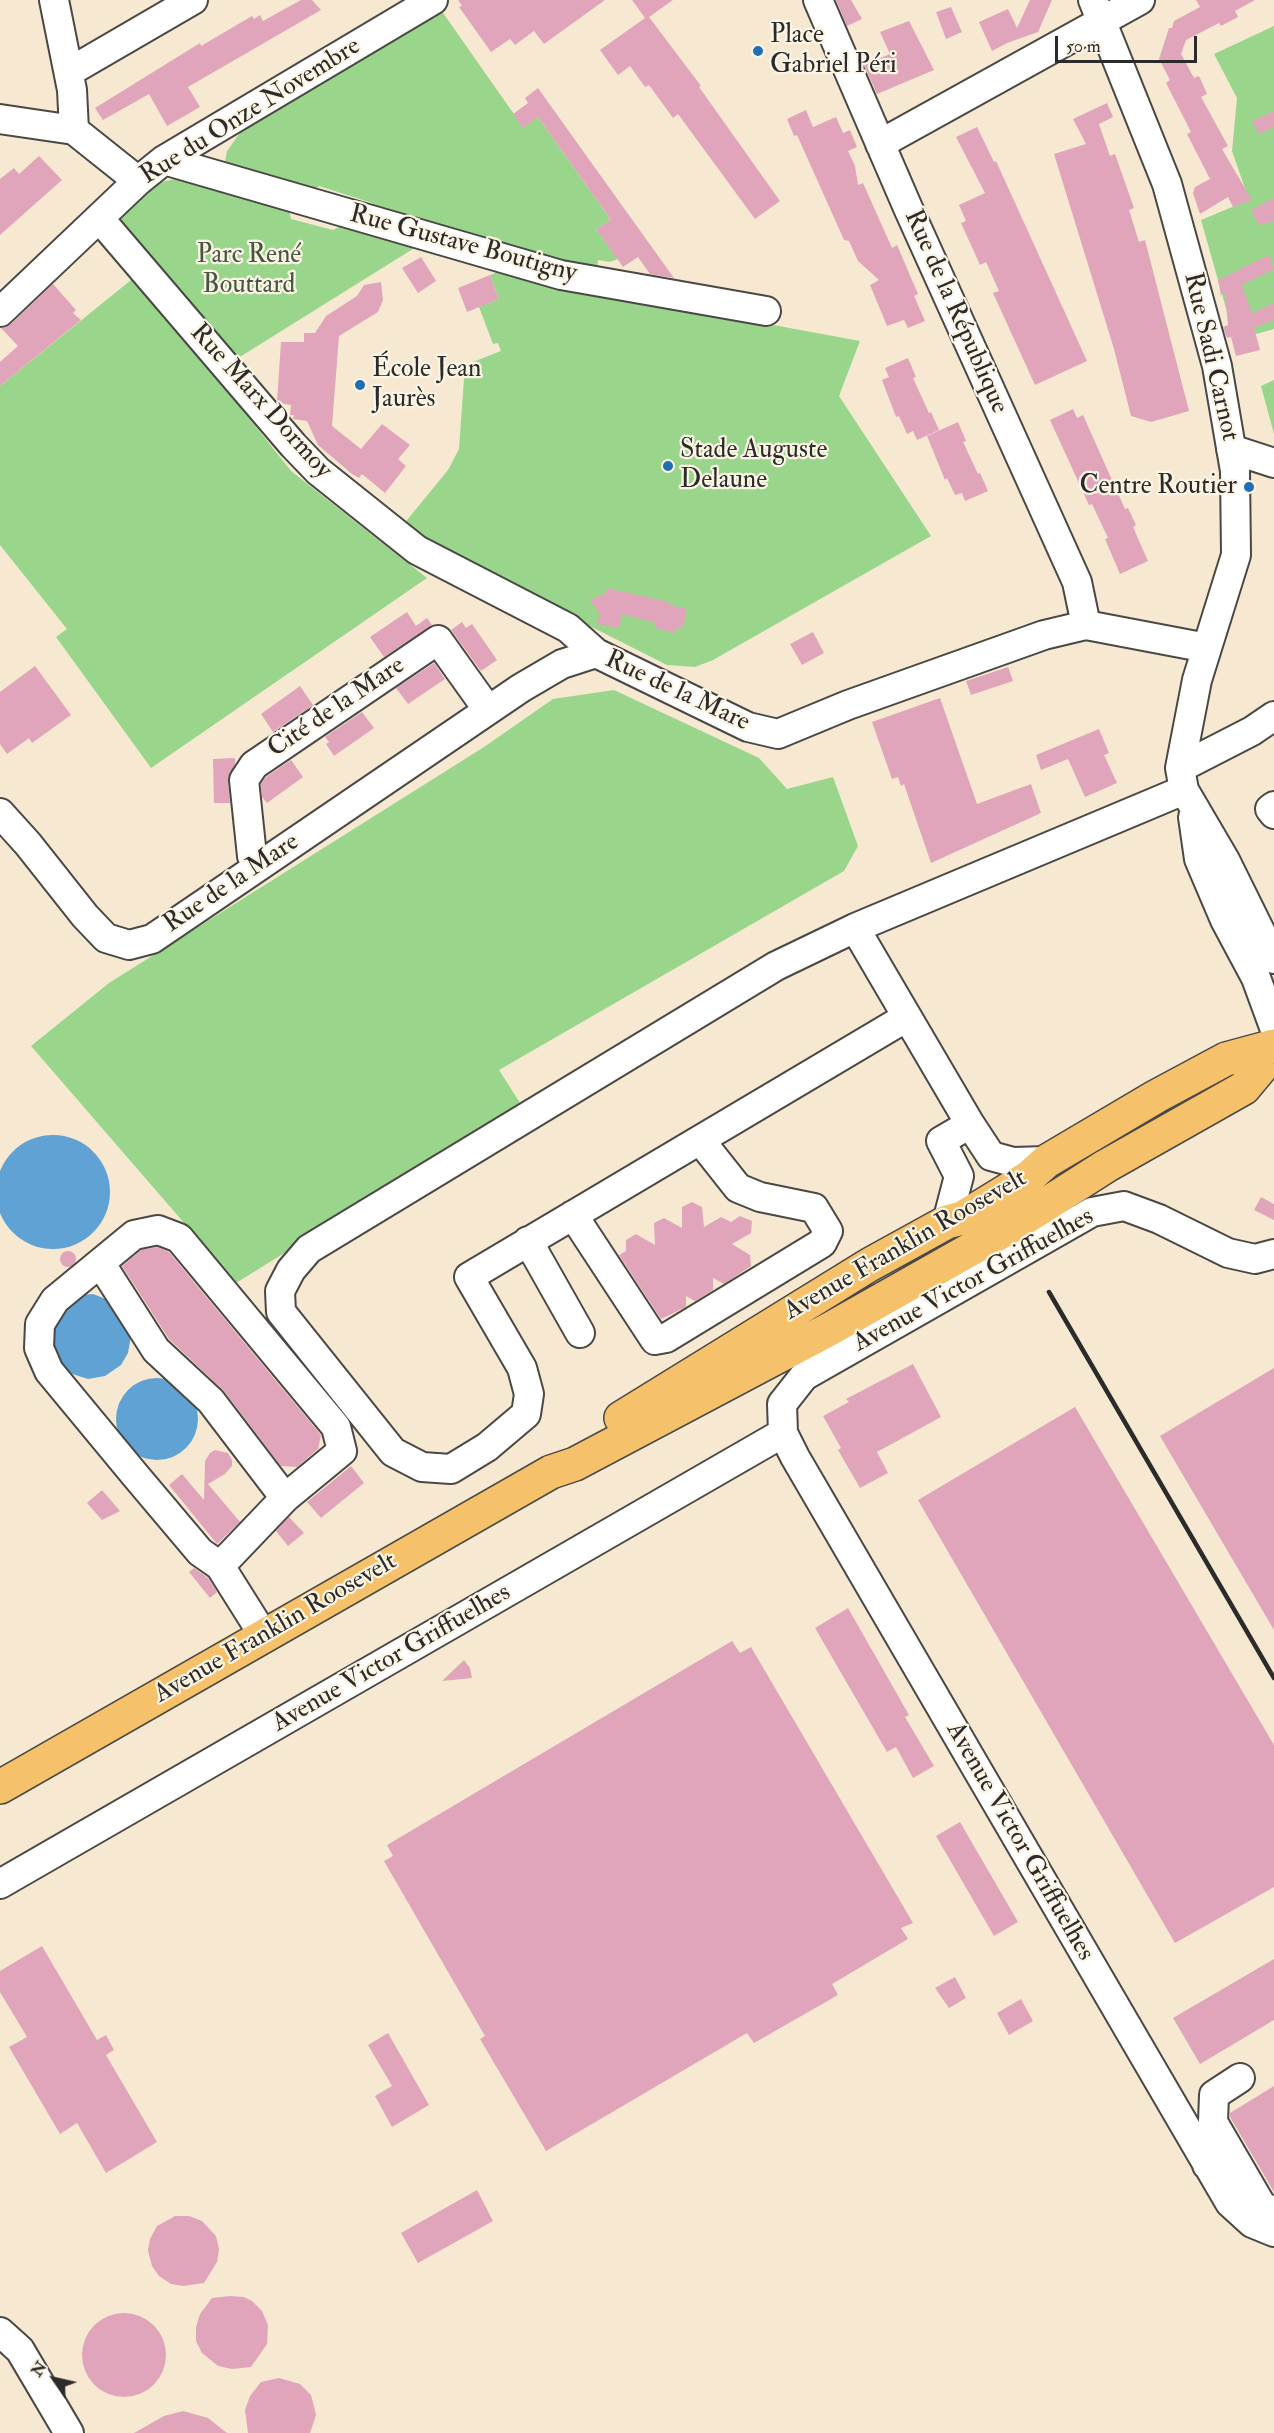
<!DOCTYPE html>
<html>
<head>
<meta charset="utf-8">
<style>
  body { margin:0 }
  #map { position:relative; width:1274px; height:2433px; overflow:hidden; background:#f7e9d1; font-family:"IM FELL Double Pica",serif }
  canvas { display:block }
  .north { position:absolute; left:24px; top:2349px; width:60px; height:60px; -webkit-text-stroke:4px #fcf5e5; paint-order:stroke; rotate:304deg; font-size:16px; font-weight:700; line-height:24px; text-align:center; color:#2b2b2b }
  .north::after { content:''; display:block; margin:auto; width:21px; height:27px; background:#2b2b2b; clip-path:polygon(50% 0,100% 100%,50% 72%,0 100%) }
  .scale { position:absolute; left:1055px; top:36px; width:142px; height:27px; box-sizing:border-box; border:3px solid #2b2b2b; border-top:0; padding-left:8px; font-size:18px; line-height:21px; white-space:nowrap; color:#2b2b2b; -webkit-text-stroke:4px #fcf5e5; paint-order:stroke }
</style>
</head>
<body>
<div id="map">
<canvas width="1274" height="2433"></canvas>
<div class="north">N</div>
<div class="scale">50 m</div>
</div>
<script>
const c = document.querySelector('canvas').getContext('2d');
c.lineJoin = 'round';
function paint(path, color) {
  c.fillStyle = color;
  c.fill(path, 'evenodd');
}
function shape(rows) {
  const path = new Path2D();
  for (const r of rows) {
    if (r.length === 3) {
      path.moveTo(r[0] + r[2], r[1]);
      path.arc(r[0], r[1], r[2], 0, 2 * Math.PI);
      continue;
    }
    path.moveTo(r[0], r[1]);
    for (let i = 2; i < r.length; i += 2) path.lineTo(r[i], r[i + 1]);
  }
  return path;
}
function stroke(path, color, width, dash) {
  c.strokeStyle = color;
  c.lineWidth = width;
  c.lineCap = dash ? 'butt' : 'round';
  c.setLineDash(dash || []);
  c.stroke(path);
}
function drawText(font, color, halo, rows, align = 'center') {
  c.font = font + ' "IM FELL Double Pica",serif';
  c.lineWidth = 4.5;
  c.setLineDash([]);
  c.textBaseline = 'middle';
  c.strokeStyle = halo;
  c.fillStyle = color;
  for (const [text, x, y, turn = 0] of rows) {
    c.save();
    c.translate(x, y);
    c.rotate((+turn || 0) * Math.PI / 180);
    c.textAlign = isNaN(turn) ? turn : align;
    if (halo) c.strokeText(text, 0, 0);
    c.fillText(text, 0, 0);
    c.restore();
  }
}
const green = shape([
  [441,10,523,127,538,117,611,220,596,229,618,259,610,262,598,260,597,270,373,211,372,203,319,186,311,193,230,170,225,162,227,151,245,126],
  [1274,26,1274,329,1235,340,1201,220,1249,200,1232,151,1237,98,1214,54],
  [175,179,289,211,291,219,333,230,341,226,416,247,235,360,119,220,157,183],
  [502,270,562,286,860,341,839,396,931,536,713,660,695,667,667,665,445,553,403,525,448,470,459,449,465,365,501,351,498,343,493,344,479,307,499,299,490,275],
  [136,276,291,471,427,578,151,768,56,637,67,629,0,545,0,386],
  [1274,380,1274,434,1261,386],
  [614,690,759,758,787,789,833,777,858,846,844,871,499,1070,522,1106,236,1283,31,1046,109,983,484,747,553,699]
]);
const water = shape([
  [53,1192,57],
  [93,1294,111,1301,131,1336,128,1353,121,1365,105,1376,88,1379,66,1372,54,1362,49,1321,82,1295],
  [157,1419,41]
]);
const building = shape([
  [301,0,312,0,321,10,188,87,200,107,167,126,149,94,103,120,95,108,200,43,201,46,252,16,254,19,260,15,263,21],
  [458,0,605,0,544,44,534,31,515,45,510,39,491,52,459,7,462,6],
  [632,0,673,0,649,17,701,86,699,87,780,201,755,219,678,114,673,118,649,85,645,87,630,66,618,75,600,50,645,18],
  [836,0,851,0,862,19,847,26],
  [1030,0,1052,0,1038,32,1007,43,992,51,979,22,1008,9,1017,28],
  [1196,0,1255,0,1235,11,1238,17,1221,26,1219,23,1186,40,1181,54,1194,78,1199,76,1207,94,1201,97,1228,146,1222,149,1252,200,1233,207,1228,197,1200,214,1193,193,1195,187,1210,179,1187,134,1191,132,1166,83,1170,80,1159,59,1169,28,1172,28,1174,21,1200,7],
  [951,7,962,32,946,39,936,12],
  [909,21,934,70,877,94,864,65,890,54,880,32],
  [538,88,593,165,674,278,650,274,638,257,623,267,596,229,611,220,538,117,523,128,513,114,528,103,525,98],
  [1107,103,1113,117,1099,124,1110,156,1115,154,1134,208,1129,210,1139,242,1145,240,1189,411,1151,422,1131,416,1114,349,1054,154,1086,144,1073,119],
  [806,110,813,127,836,117,843,133,850,130,857,147,848,151,855,166,858,185,863,183,892,248,897,245,918,294,914,296,925,321,908,328,904,320,887,326,870,285,879,280,858,261,849,241,844,240,797,135,794,136,787,119],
  [1274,111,1274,127,1259,134,1252,121],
  [977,127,994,162,996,161,1087,361,1035,385,993,293,999,291,986,262,980,265,961,223,966,221,959,205,985,193,956,137],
  [39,156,62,180,0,235,0,179,14,168,19,174],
  [1274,198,1274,221,1259,225,1251,210],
  [1269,255,1274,269,1242,285,1252,313,1274,303,1274,320,1254,328,1260,350,1236,356,1231,337,1227,338,1223,327,1228,325,1225,293,1221,295,1218,280],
  [421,257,436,281,418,293,402,268],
  [490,275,499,299,467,312,458,288],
  [381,282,383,300,378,312,339,336,332,426,361,449,382,424,410,445,398,459,406,466,385,493,362,474,359,478,352,474,318,445,307,421,293,419,294,415,290,415,291,405,279,403,277,401,281,342,304,342,304,333,315,333,326,316,357,296,364,285],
  [53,284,76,310,73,313,81,320,0,386,0,362,18,346,1,328,11,324],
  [908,358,916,377,913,378,929,413,931,412,939,430,917,440,913,431,907,434,899,416,896,417,882,380,889,377,885,368],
  [1073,409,1077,418,1083,415,1125,509,1128,508,1136,525,1133,527,1148,561,1120,574,1105,539,1108,538,1092,504,1089,505,1050,420],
  [958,422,966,441,963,442,978,474,980,473,988,491,965,501,962,493,955,495,947,478,945,480,927,436],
  [607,588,669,602,669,605,687,609,683,628,677,627,675,633,655,628,656,623,622,614,619,628,597,624,600,614,590,600,606,593],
  [407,612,416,626,427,618,432,625,384,657,370,637],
  [462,622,466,628,472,624,497,660,481,671,451,630],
  [813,632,824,653,802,665,790,644],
  [434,663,445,679,408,704,396,688],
  [35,666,71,715,32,743,29,738,7,754,0,744,0,692],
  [1008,667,1013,681,971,695,966,681],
  [300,686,313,705,273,732,261,714],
  [940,698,977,804,1031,784,1041,813,931,863,904,784,901,786,898,777,892,779,872,722],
  [362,712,374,728,334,756,326,744,329,742,325,737],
  [1099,729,1109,753,1104,755,1117,783,1085,797,1068,759,1041,770,1036,755],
  [235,758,235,764,228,781,230,803,214,803,213,759],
  [291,760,303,777,267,803,262,797,261,784,266,777],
  [1261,1197,1274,1204,1274,1220,1254,1210],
  [692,1202,702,1207,704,1227,721,1217,731,1222,740,1216,752,1221,751,1233,732,1244,750,1255,751,1266,724,1284,713,1278,713,1290,695,1301,686,1296,686,1307,661,1319,619,1255,626,1251,626,1240,636,1234,655,1245,654,1223,664,1218,682,1228,682,1207],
  [157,1247,169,1252,321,1435,318,1449,297,1467,281,1466,224,1391,169,1339,122,1266,141,1250],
  [68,1259,8],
  [913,1364,941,1417,877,1452,888,1473,860,1488,838,1450,841,1448,823,1416,849,1402,846,1399],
  [1274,1368,1274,1630,1160,1436],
  [1075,1407,1274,1745,1274,1887,1175,1943,918,1500],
  [215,1450,228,1453,232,1460,232,1466,225,1474,208,1484,240,1522,217,1544,169,1485,182,1474,204,1500,205,1461,210,1453],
  [351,1466,364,1483,321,1518,307,1502],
  [102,1490,120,1511,102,1520,87,1503],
  [289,1517,304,1533,288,1546,276,1531],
  [194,1568,208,1578,217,1592,210,1598,189,1572],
  [848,1608,909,1715,905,1717,934,1766,913,1778,896,1747,887,1752,815,1628],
  [732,1641,740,1653,751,1647,913,1923,901,1928,908,1939,832,1984,838,1995,754,2043,747,2033,546,2151,480,2039,485,2036,384,1861,393,1856,387,1845],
  [464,1660,470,1668,472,1678,442,1681],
  [960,1822,1018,1922,994,1936,936,1836],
  [42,1946,97,2040,106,2035,114,2050,106,2055,157,2142,106,2173,77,2123,60,2134,9,2047,27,2037,0,1992,0,1971],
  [1274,1959,1274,2020,1200,2064,1173,2018],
  [955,1977,966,1998,949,2008,935,1988],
  [1021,1999,1033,2021,1009,2035,997,2013],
  [388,2033,429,2105,392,2127,375,2096,392,2086,368,2045],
  [1274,2086,1274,2192,1230,2117,1230,2113],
  [477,2190,493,2221,418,2263,401,2233],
  [175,2216,189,2216,202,2221,216,2236,219,2249,217,2262,204,2283,183,2286,171,2284,159,2276,152,2266,148,2250,150,2239,157,2226],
  [230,2296,244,2297,252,2301,262,2311,268,2325,267,2344,251,2367,232,2369,218,2366,202,2353,196,2341,196,2327,200,2314,212,2298],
  [124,2355,42],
  [279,2378,300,2384,311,2395,316,2415,310,2433,248,2433,245,2410,250,2396,261,2382],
  [183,2411,208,2418,227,2433,134,2433,164,2416]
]);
const minor = shape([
  [54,0,72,90,74,130,138,181],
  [818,0,908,208,1077,582,1086,625],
  [1093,0,1167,184,1217,366,1235,471,1236,555,1197,680,1180,768,1184,790,1225,860,1274,959],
  [69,72,193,0],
  [0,119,74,130],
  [880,144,1140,0],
  [164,160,561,275,766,311],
  [99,218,293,445,318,471,417,550,568,628,596,653],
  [0,312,138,181,164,160,433,0],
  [1231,449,1274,463],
  [1180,768,1252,731,1274,716],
  [1274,806,1270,809,1274,814],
  [0,813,28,844,85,916,106,938,129,945,152,939,521,688,562,664,596,653,748,727,778,734,848,705,1044,635,1086,625,1207,648],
  [1193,817,1199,859,1225,920,1256,978,1274,1027],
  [257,867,252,856,244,780,254,765,438,640,488,710],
  [855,928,776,966,309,1249,291,1270,280,1291,281,1312,393,1452,422,1467,451,1469,487,1447,526,1414,529,1394,522,1368,469,1277,907,1017],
  [970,1124,855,928,1184,790],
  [573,1215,655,1340,666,1338,822,1243,828,1231,814,1208,760,1197,738,1188,700,1140],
  [947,1222,959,1176,941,1141,970,1124,991,1156,1013,1162,1047,1161],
  [528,1241,580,1333],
  [1274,1254,1255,1259,1228,1253,1159,1219,1124,1206,1092,1212,804,1376,782,1404,783,1433,795,1457,1230,2203,1252,2223,1274,2232],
  [101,1264,156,1350,211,1401,285,1498,220,1566],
  [264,1636,220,1566,200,1552,135,1475,49,1371,39,1348,40,1324,55,1300,134,1235,158,1230,179,1238,336,1427,342,1451,285,1498],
  [0,1884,783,1433],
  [1231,2153,1263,2208,1274,2210],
  [1207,2165,1231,2153,1213,2122,1214,2095,1240,2078],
  [0,2332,20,2350,69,2433]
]);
const major = shape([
  [621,1418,869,1265,947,1222,962,1218,1029,1177,1047,1161,1157,1096,1226,1059,1274,1046],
  [0,1787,551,1472,575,1464,828,1330,1012,1226,1106,1166,1244,1088,1274,1052]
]);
const rail = shape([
  [1049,1292,1274,1678]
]);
const markers = [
  [758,51,6,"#1f6fb2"],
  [360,385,6,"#1f6fb2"],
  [668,466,6,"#1f6fb2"],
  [1249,487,6,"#1f6fb2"]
];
const poiNames = [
  ["Place",770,36],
  ["Gabriel Péri",770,66],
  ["École Jean",372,370],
  ["Jaurès",372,400],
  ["Stade Auguste",680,451],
  ["Delaune",680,481],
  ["Centre Routier",1237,487,"right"]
];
const streetNames = [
  ["Rue du Onze Novembre",251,112,-32],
  ["Rue Gustave Boutigny",463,245,15],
  ["Rue de la République",955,312,66],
  ["Rue Sadi Carnot",1210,357,77],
  ["Rue Marx Dormoy",260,402,48],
  ["Rue de la Mare",677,692,25],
  ["Cité de la Mare",337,708,-34],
  ["Rue de la Mare",232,884,-34],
  ["Avenue Franklin Roosevelt",906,1246,-30],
  ["Avenue Victor Griffuelhes",974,1281,-29],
  ["Avenue Franklin Roosevelt",276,1629,-30],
  ["Avenue Victor Griffuelhes",392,1659,-30],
  ["Avenue Victor Griffuelhes",1019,1842,60]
];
const parkNames = [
  ["Parc René",249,256],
  ["Bouttard",249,286]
];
paint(green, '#99d68b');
paint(water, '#61a2d4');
paint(building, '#e0a5ba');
stroke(minor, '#4a4844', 32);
stroke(major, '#4a4844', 36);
stroke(minor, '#fff', 28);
stroke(major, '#f6c16b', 33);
stroke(rail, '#2b2b2b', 4.5);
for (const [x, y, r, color] of markers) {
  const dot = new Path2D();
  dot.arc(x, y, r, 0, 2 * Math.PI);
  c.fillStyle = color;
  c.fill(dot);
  stroke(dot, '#fcf5e5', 2);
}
drawText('26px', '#2b2b2b', '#fcf5e5', poiNames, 'left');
drawText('26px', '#2b2b2b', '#fcf5e5', streetNames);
drawText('26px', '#465643', '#fcf5e5', parkNames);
</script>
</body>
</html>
